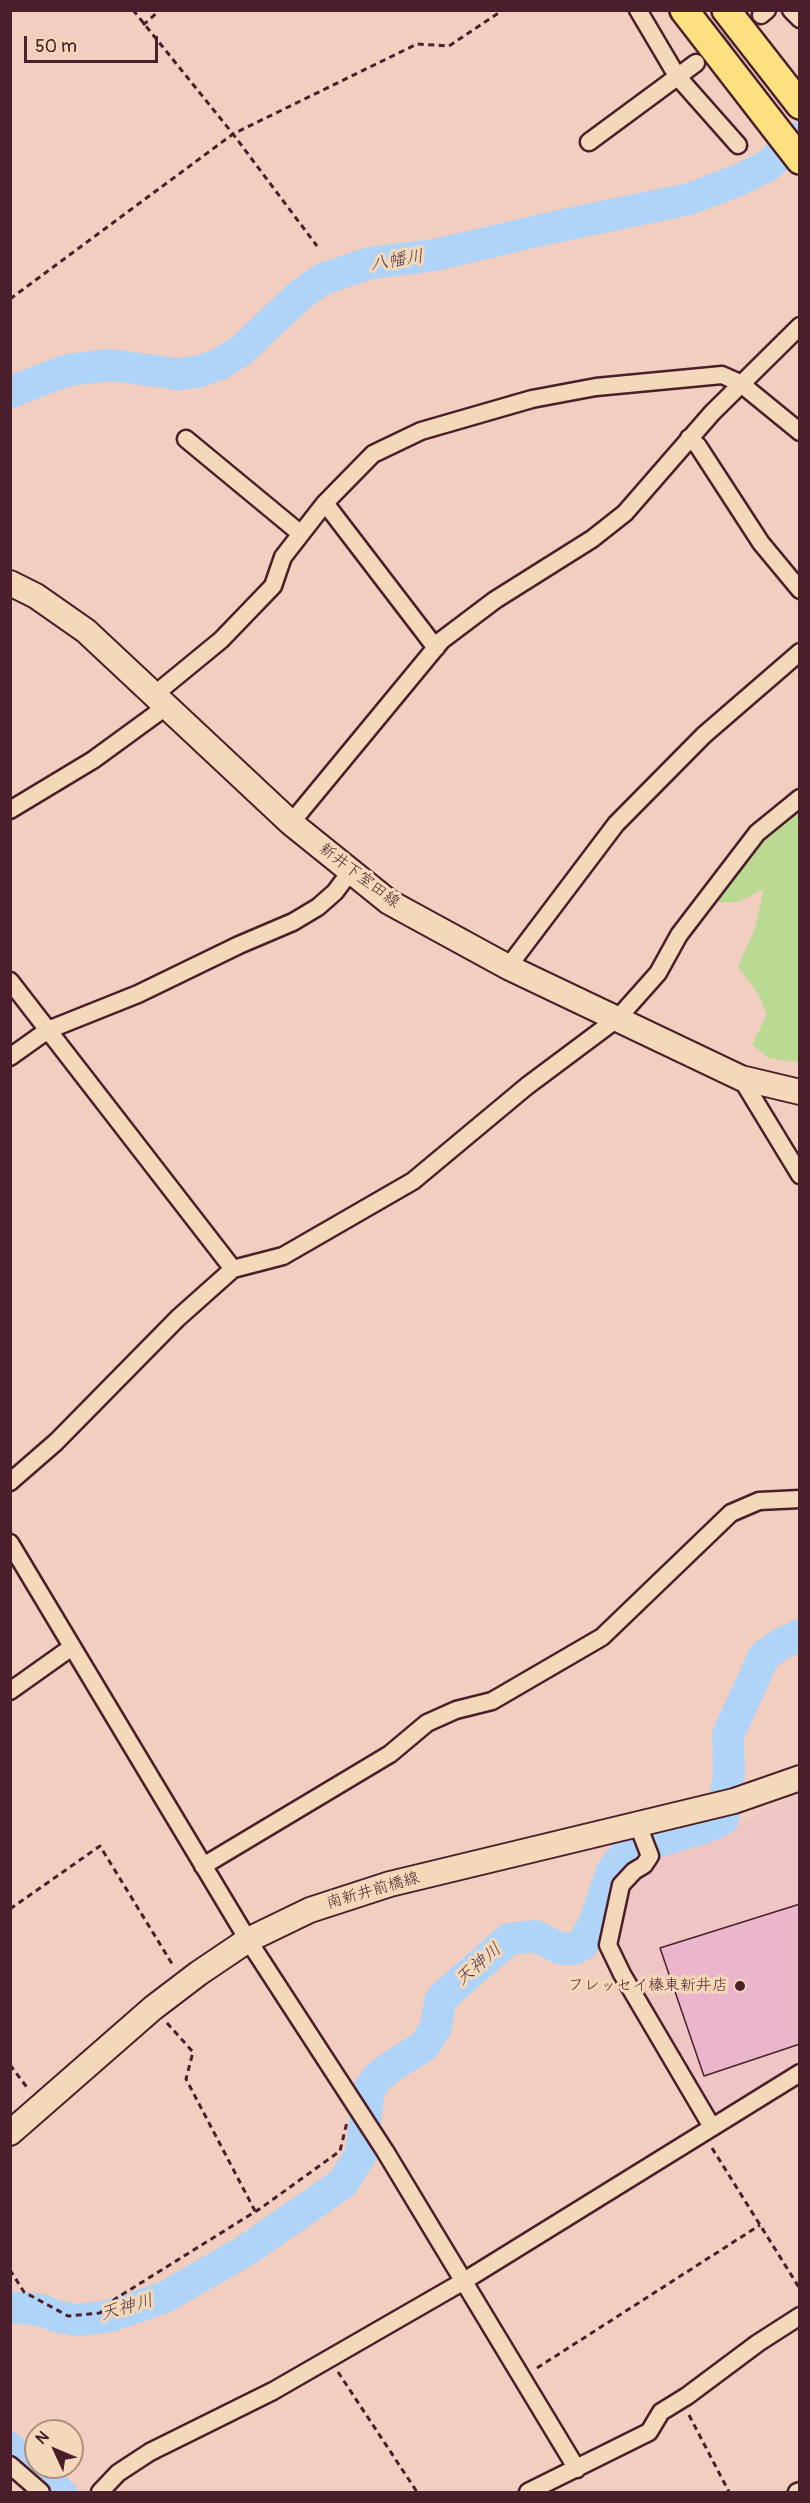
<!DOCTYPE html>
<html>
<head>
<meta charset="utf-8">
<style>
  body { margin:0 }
  #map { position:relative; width:810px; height:2503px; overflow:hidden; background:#f1cebf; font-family:Pangolin,sans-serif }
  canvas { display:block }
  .frame { position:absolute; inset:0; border:12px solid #4a1f2b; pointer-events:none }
  .north { position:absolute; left:24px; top:2419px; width:60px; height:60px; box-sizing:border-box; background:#f3d8b9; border:2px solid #af8e80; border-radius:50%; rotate:314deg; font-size:16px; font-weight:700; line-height:24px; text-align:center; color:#4a1f2b }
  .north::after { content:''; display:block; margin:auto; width:21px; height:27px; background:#4a1f2b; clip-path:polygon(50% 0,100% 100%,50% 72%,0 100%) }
  .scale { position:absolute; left:24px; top:36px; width:134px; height:27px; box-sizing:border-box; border:3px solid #4a1f2b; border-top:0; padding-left:8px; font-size:18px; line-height:21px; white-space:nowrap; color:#4a1f2b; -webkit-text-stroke:4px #f3d8b9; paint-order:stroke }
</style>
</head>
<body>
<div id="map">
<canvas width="810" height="2503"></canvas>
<div class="frame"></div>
<div class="north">N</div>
<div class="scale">50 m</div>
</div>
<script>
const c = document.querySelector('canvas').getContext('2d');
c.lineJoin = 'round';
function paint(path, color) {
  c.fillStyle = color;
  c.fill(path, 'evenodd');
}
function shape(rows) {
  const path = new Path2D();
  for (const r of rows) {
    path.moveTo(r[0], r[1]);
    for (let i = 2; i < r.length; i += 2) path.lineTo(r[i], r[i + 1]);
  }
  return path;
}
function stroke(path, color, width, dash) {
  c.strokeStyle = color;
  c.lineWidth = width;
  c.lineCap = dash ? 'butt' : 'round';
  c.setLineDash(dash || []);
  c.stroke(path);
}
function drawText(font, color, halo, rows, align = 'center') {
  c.font = font + ' Pangolin,"Klee One",sans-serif';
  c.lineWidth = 6;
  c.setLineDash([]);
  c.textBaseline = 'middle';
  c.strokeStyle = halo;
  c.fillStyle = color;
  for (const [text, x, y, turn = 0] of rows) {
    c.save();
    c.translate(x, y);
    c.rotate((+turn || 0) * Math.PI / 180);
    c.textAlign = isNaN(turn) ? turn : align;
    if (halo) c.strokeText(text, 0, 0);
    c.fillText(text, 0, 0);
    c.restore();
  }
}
const built = shape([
  [799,1793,799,2068,723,2117,712,2115,613,1949,620,1902,653,1850,748,1821,764,1809]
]);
const green = shape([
  [799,806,799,1062,768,1058,752,1044,767,1015,759,995,738,967,754,931,764,889,738,902,714,902,749,849]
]);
const canal = shape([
  [10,2441,36,2463],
  [40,2467,68,2492]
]);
const river = shape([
  [10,392,68,370,110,365,178,374,197,372,220,364,242,350,301,294,323,279,370,263,435,255,550,228,689,199,739,180,767,166,800,137],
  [10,2307,41,2310,59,2317,77,2320,111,2316,165,2297,245,2251,343,2183,361,2154,369,2090,377,2078,392,2066,424,2046,436,2027,440,2001,445,1995,509,1939,535,1936,561,1949,574,1949,582,1945,595,1921,612,1871,622,1858,634,1849,712,1825,723,1819,729,1772,728,1735,764,1656,781,1644,800,1635]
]);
const building = shape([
  [800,1904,800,2044,704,2076,660,1948,800,1904]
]);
const minorTunnel = shape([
  [696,63,761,15]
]);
const path = shape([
  [133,10,233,134,317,246],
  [143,25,160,10],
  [10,299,233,134,417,44,449,46,503,10],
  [10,1909,100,1846,174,1967],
  [167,2023,193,2052,186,2079,255,2211],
  [10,2065,29,2090],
  [712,2148,800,2289],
  [10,2270,24,2292,68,2316,100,2313,115,2299,261,2208,340,2151,347,2122],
  [537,2368,760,2225],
  [338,2372,417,2492],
  [689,2415,729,2492]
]);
const minor = shape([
  [638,10,677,76,738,145],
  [791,10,800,19],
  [761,15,767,10],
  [589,142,696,63],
  [689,438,698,446,761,543,800,590],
  [186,439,301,534],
  [325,503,436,648],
  [154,695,221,640,273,586,283,557,325,503,373,454,421,431,532,399,596,387,722,375,740,383,800,432],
  [10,810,93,760,167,706],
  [291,823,442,640,495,600,592,539,625,513,712,413,800,326],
  [508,967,616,824,704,735,800,652],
  [10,981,233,1269],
  [10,1057,48,1030,138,994,239,945,293,922,318,907,335,892,350,872],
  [741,1078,800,1175],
  [10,1482,56,1442,178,1318,233,1269,283,1256,413,1181,527,1086,618,1018,658,973,679,935,757,833,800,798],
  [10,1543,248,1940,385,2151,577,2469],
  [10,1691,72,1647],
  [638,1825,650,1856,644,1865,634,1871,621,1885,608,1945,622,1974,712,2127],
  [203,1866,390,1754,427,1723,456,1710,492,1701,602,1637,731,1513,759,1501,800,1499],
  [10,2465,41,2492],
  [100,2492,118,2473,150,2452,273,2391,464,2281,800,2073],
  [528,2492,649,2432,661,2412,687,2396,758,2343,800,2316],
  [797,2492,800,2491]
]);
const secondary = shape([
  [10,583,36,596,86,631,291,823,389,902,508,967,741,1078,800,1092],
  [10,2133,153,2008,199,1973,248,1940,310,1910,390,1884,734,1801,800,1778]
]);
const primary = shape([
  [684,10,800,160],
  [726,10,800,105]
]);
const markers = [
  [740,1986,6,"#4a1f2b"]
];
const streetNames = [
  ["新井下室田線",359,876,37],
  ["南新井前橋線",373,1891,-16]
];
const poiNames = [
  ["フレッセイ榛東新井店",728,1986]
];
const waterNames = [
  ["八幡川",397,261,-9],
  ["天神川",479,1965,-41],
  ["天神川",127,2308,-16]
];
paint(built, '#efc6c3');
paint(green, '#bad992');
stroke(canal, '#b0d4f8', 20);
stroke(river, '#b0d4f8', 32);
paint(building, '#ebb5cc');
stroke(building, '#4a1f2b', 1.5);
stroke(minorTunnel, '#d0aba1', 16, [16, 8]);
stroke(minor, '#4a1f2b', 21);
stroke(secondary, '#4a1f2b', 28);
stroke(primary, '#4a1f2b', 32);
stroke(path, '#4a1f2b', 3, [6, 4.5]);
stroke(minor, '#f3d8b9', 16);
stroke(secondary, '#f3d8b9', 24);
stroke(primary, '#fde080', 27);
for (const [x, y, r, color] of markers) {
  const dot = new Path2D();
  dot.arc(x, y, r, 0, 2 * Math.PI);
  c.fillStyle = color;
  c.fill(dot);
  stroke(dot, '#f3d8b9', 2);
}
drawText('16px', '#4a1f2b', '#f3d8b9', streetNames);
drawText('16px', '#4a1f2b', '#f3d8b9', poiNames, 'right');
drawText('italic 18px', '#593a4a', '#f3d8b9', waterNames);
</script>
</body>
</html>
